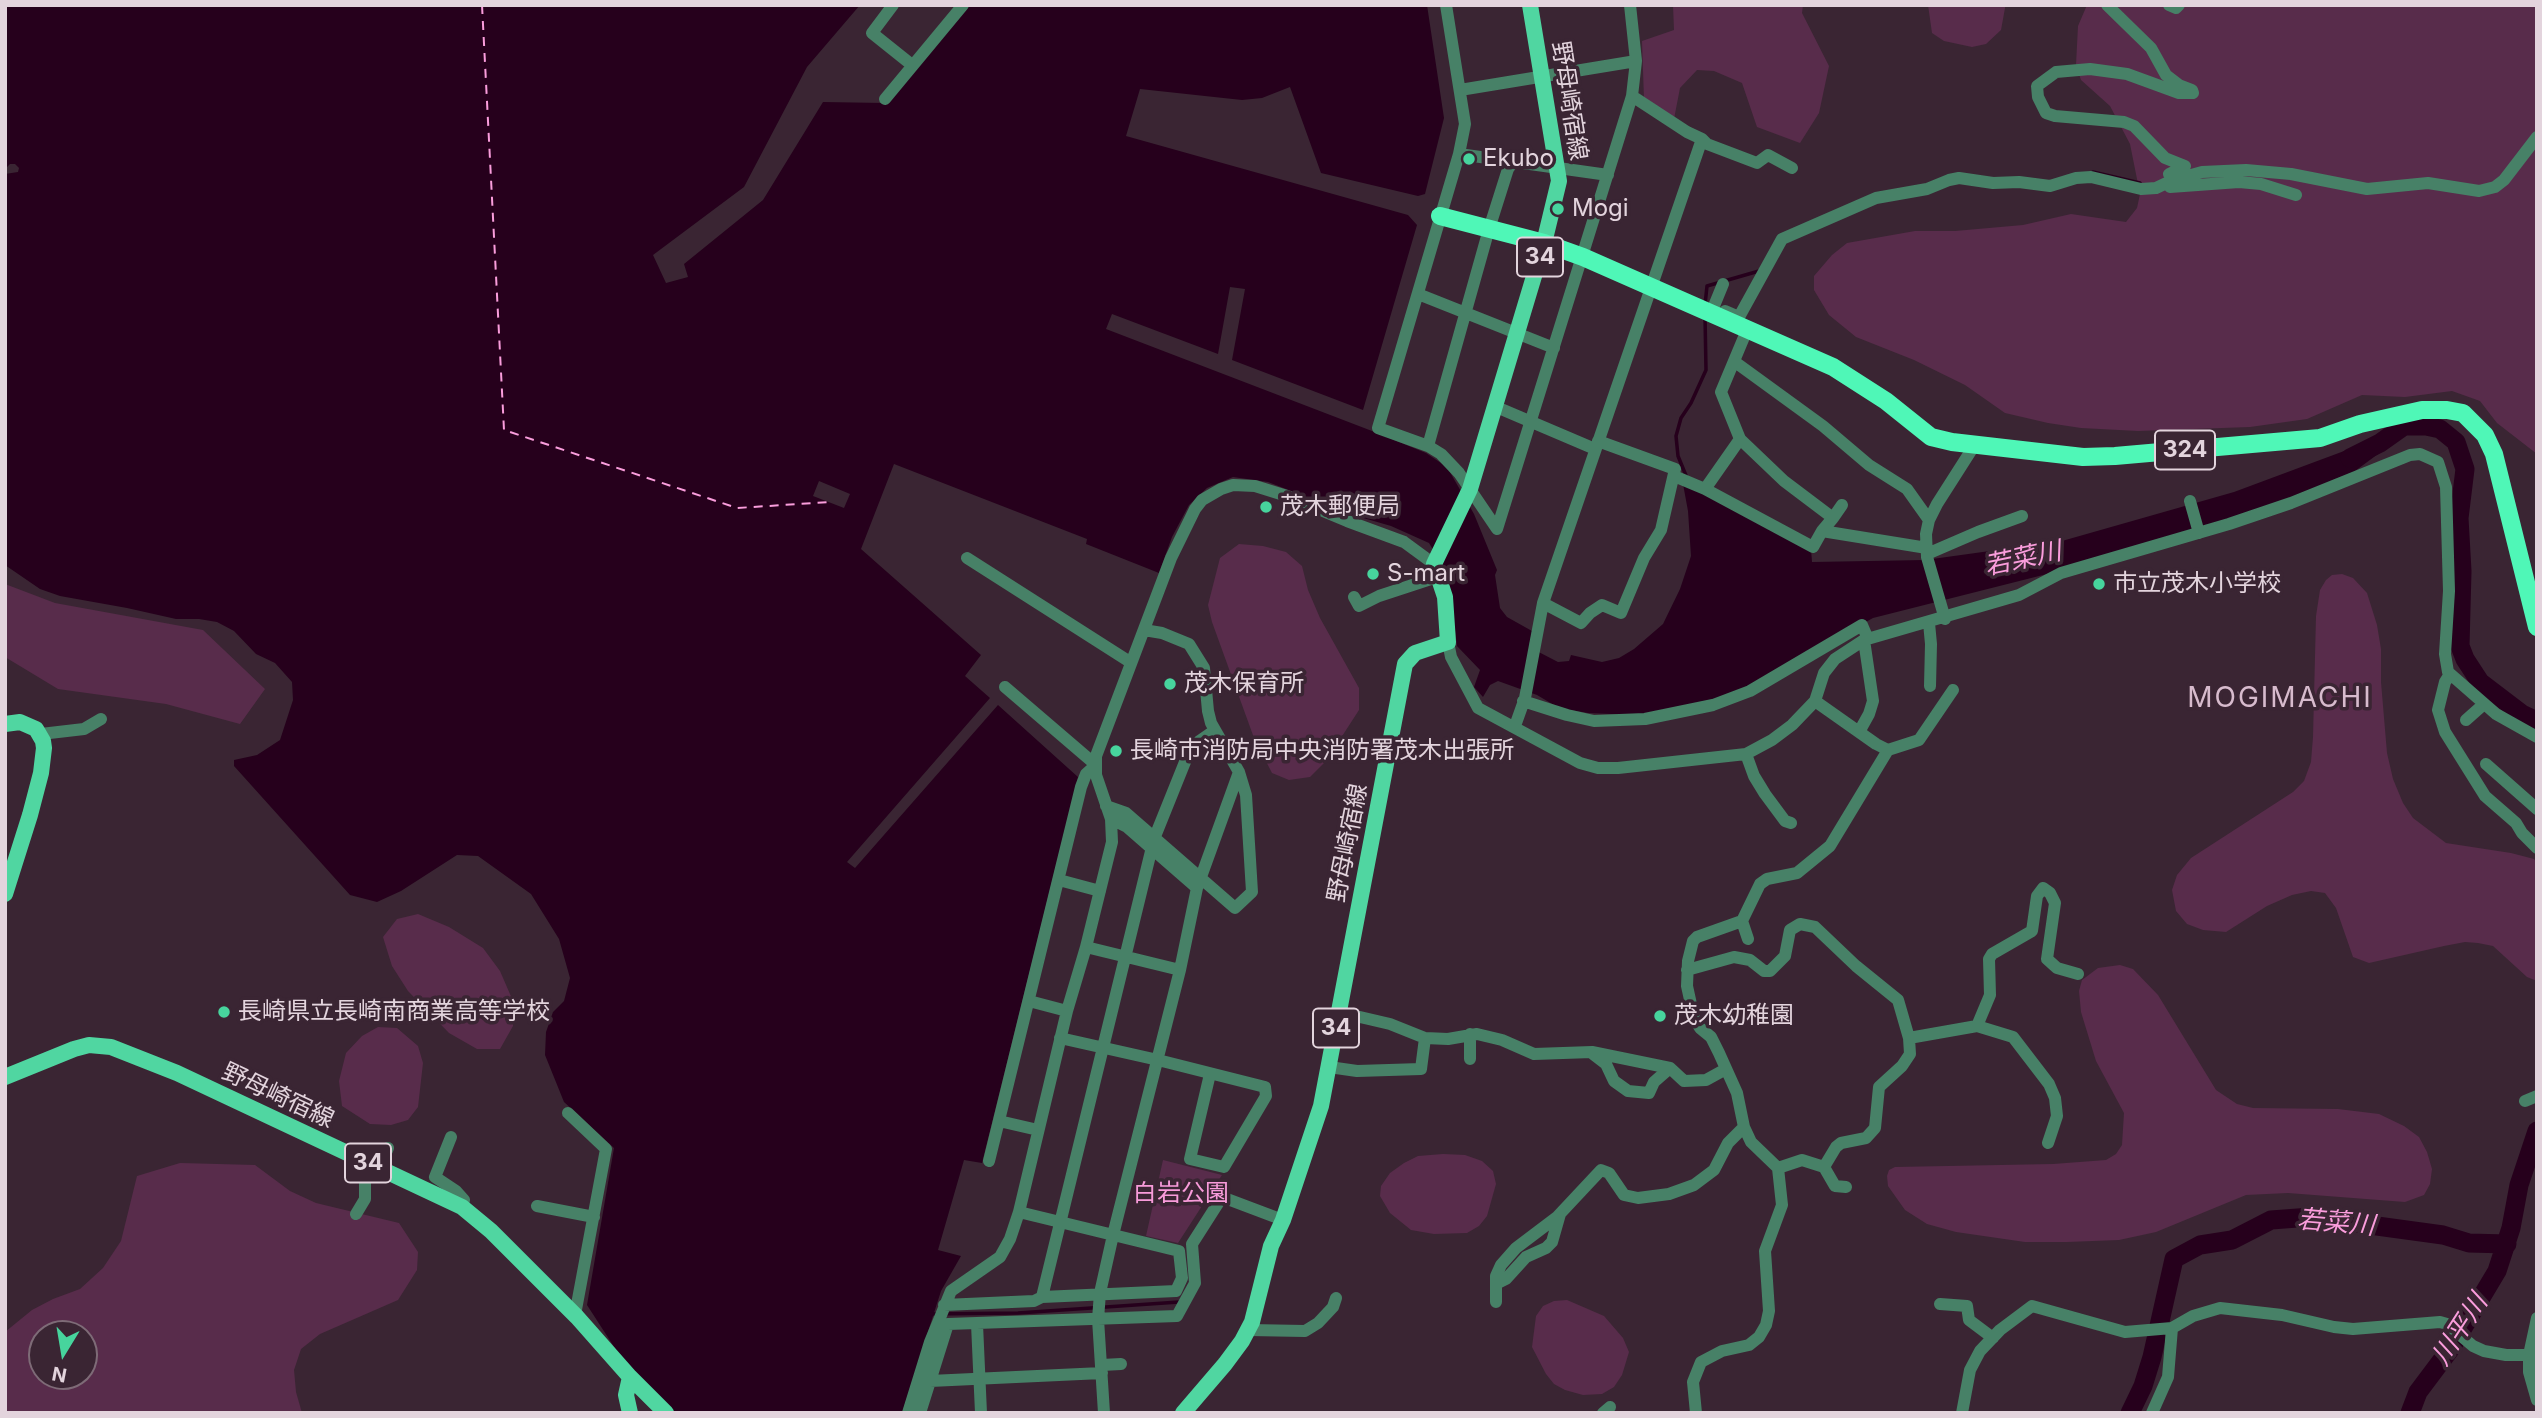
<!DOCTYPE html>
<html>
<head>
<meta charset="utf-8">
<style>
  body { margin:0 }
  #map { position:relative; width:2542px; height:1418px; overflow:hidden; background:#3a2533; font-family:Inter,sans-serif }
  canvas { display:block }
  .frame { position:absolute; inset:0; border:7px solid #e3d4dd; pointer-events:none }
  .north { position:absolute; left:28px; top:1320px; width:70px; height:70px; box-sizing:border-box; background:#3a2533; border:2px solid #7e6b77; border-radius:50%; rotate:191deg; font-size:19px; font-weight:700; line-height:28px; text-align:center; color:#e3d4dd }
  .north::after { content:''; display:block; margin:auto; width:24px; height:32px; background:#47d49d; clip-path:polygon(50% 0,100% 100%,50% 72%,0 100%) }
</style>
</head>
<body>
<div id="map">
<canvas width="2542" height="1418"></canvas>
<div class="frame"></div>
<div class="north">N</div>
</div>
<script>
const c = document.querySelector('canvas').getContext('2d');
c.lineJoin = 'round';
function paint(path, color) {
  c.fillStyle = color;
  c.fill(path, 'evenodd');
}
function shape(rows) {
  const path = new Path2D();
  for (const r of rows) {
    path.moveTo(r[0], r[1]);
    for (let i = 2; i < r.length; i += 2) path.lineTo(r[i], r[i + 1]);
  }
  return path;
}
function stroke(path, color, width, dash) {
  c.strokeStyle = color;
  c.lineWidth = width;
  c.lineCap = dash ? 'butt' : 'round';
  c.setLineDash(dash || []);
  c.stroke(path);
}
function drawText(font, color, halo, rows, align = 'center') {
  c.font = font + ' Inter,"Noto Sans JP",sans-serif';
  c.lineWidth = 7;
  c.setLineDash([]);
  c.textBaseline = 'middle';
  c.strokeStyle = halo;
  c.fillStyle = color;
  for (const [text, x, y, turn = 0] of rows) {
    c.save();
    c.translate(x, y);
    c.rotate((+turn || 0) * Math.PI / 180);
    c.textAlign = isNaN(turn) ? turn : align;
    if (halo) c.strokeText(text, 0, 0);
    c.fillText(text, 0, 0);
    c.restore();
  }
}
const green = shape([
  [1673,5,1803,5,1802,13,1829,66,1819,113,1800,143,1757,127,1742,83,1714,71,1697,70,1680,88,1674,119,1644,99,1642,41,1674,30],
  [1928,5,2005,5,2005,8,2001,30,1986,44,1972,47,1944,41,1932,33],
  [2087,5,2537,5,2537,454,2497,423,2480,401,2452,391,2405,397,2362,395,2307,419,2250,427,2138,431,2081,428,2048,423,2005,413,1965,385,1914,360,1856,337,1829,315,1814,290,1814,276,1832,255,1847,243,1915,231,1955,231,2023,225,2071,214,2126,222,2137,208,2140,194,2130,144,2110,106,2081,80,2076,65,2078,26],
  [1239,544,1263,546,1286,552,1302,566,1308,590,1320,618,1359,688,1359,710,1326,761,1310,777,1289,780,1272,773,1254,738,1212,622,1208,605,1220,558],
  [2342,574,2353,578,2367,593,2377,625,2381,649,2381,682,2387,753,2393,779,2403,803,2413,818,2446,843,2511,853,2534,859,2537,863,2537,981,2527,977,2493,946,2478,943,2465,942,2444,946,2369,963,2353,957,2336,908,2325,893,2311,891,2292,895,2267,906,2226,932,2203,930,2187,924,2176,911,2172,890,2177,875,2191,858,2293,792,2304,781,2311,762,2313,737,2316,616,2320,590,2326,580,2332,575],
  [5,584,55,603,203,630,265,689,240,724,166,704,58,689,5,657],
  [418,914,449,927,483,948,500,971,513,1001,513,1026,500,1049,477,1049,449,1033,408,991,392,966,383,937,397,919],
  [2120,965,2133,969,2158,995,2216,1090,2237,1104,2253,1108,2338,1109,2379,1114,2404,1126,2419,1137,2427,1152,2432,1169,2430,1184,2424,1195,2405,1202,2288,1193,2246,1195,2156,1232,2119,1240,2067,1242,2025,1242,1956,1232,1927,1224,1905,1210,1888,1186,1887,1176,1889,1170,1895,1167,2053,1164,2106,1160,2116,1154,2122,1145,2124,1113,2096,1061,2081,1012,2079,991,2082,980,2098,968],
  [378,1027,397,1028,418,1046,423,1063,418,1107,408,1120,391,1125,370,1124,342,1106,339,1081,346,1053,362,1036],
  [1443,1154,1465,1155,1482,1161,1493,1171,1496,1184,1487,1216,1479,1226,1467,1233,1434,1234,1411,1230,1390,1213,1380,1196,1381,1186,1390,1173,1404,1163,1418,1156],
  [1163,1160,1222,1175,1178,1243,1146,1236],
  [180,1163,255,1165,290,1191,316,1203,399,1223,418,1252,417,1270,398,1300,320,1334,301,1349,294,1370,296,1392,302,1413,5,1413,5,1332,32,1310,53,1299,80,1289,103,1268,121,1241,137,1176],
  [42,1334,84,1334,84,1376,42,1376],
  [1567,1300,1604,1316,1623,1338,1629,1352,1622,1375,1614,1387,1602,1394,1583,1395,1565,1390,1554,1384,1546,1374,1532,1347,1536,1316,1543,1306,1554,1301]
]);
const water = shape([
  [5,5,860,5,807,67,744,187,653,255,666,283,688,277,684,264,763,200,823,102,885,103,967,5,1427,5,1444,118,1425,194,1418,196,1321,173,1290,87,1262,98,1242,100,1140,89,1126,136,1408,215,1417,225,1363,410,1232,360,1245,289,1230,287,1218,354,1112,314,1106,329,1372,431,1426,453,1447,467,1474,514,1497,570,1495,575,1500,608,1507,617,1532,631,1529,647,1558,662,1569,661,1571,655,1602,662,1619,658,1634,649,1663,624,1680,589,1691,556,1688,511,1683,484,1811,549,1812,562,1925,560,2062,541,2234,492,2371,441,2378,454,2351,474,2279,504,2047,574,1873,618,1740,691,1703,705,1635,715,1588,713,1559,708,1537,695,1498,681,1490,685,1483,697,1474,687,1480,670,1457,646,1448,574,1429,543,1391,526,1353,515,1268,482,1233,477,1207,488,1189,505,1172,537,1159,573,1086,544,1087,539,894,464,861,549,981,655,965,676,990,698,847,862,855,868,998,705,1078,777,982,1163,964,1160,938,1250,961,1256,941,1291,902,1413,674,1413,620,1356,587,1305,614,1148,564,1102,545,1055,546,1032,553,1012,564,1001,570,978,559,939,531,894,478,856,457,855,401,891,377,902,350,895,234,766,234,760,257,755,280,740,293,700,292,682,275,663,256,654,234,631,217,622,199,619,176,619,127,608,60,596,40,589,5,565,5,174,18,172,19,168,15,164,10,164,5,169]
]);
const pier = shape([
  [819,481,850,494,844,508,813,496]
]);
const stream = shape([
  [2093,172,2140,183],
  [1705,305,1707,286,1759,271],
  [1687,478,1678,456,1676,436,1681,418,1691,403,1706,370,1705,316],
  [929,1314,1018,1313,1179,1302]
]);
const river = shape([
  [2350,458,2380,443,2404,426,2426,426,2440,429,2456,442,2465,469,2459,518,2462,571,2460,646,2465,659,2480,682,2522,714,2537,721],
  [2130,1413,2143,1386,2152,1357,2174,1259,2200,1245,2232,1240,2271,1220,2311,1217,2443,1235,2469,1243,2507,1244],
  [2410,1413,2418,1392,2451,1348,2497,1271,2511,1228,2519,1185,2537,1131]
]);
const ferry = shape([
  [482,5,504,430,737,508,830,502]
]);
const minor = shape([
  [893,5,872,33,912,65],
  [1446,5,1465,124,1459,154,1378,428,1428,446,1441,454,1459,473,1497,529,1632,96,1636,61,1630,5],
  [2107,5,2151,48,2166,75,2179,85,2192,90,2193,93,2179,93,2127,74,2090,69,2056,72,2037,86,2038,97,2046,113,2055,116,2124,122,2134,126,2165,158,2185,166,2169,174],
  [2169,5,2176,8,2179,5],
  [1460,90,1636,61],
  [885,99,963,5],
  [1702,139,1707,144,1757,163,1768,155,1792,168],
  [1459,154,1608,175],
  [2170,187,2239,182,2261,184,2296,195],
  [1418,294,1554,348],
  [1714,306,1723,284],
  [1725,311,1739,317,1782,239,1876,198,1927,189,1949,180,1959,178,1993,183,2019,182,2050,186,2076,178,2091,177,2141,189,2156,188,2173,180,2202,172,2246,170,2291,174,2367,189,2428,183,2479,191,2495,187,2504,180,2537,137],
  [1747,330,1721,392,1740,439,1784,481,1833,518,1822,531],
  [1735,362,1823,426,1869,465,1907,489,1929,520],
  [1494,406,1595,449],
  [1428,446,1489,229,1508,169,1513,162],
  [1674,476,1705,489,1813,547,1822,531,1927,548],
  [1705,489,1740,439],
  [2190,501,2199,533],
  [1833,518,1842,505],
  [1927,554,1978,532,2022,516],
  [967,558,1130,662],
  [1354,597,1359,606,1379,596,1440,576],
  [1543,603,1581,623,1590,613,1602,605,1621,613,1644,558,1661,530,1675,469,1598,441],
  [1945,619,1927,557,1926,534,1929,520,1937,504,1974,446],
  [1929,623,1931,644,1930,686],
  [1448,642,1451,657,1478,708,1580,763,1598,768,1618,768,1746,754,1772,740,1792,725,1815,701,1824,673,1835,659,1864,640,2019,595,2061,573,2229,524,2291,503,2410,455,2420,454,2438,462,2446,487,2449,591,2445,654,2448,672,2496,714,2537,737],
  [2450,674,2445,682,2438,710,2445,732,2485,796,2516,823,2522,833,2537,848],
  [1523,701,1567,715,1594,721,1645,719,1713,705,1750,691,1862,625,1868,639],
  [2466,720,2484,704],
  [1515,726,1525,698,1543,603,1702,139,1687,132,1632,96],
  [1859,732,1869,714,1873,701,1864,640],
  [41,734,84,729,101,719],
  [1888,750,1919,740,1953,690],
  [1746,754,1754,776,1765,794,1785,821,1791,823],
  [2486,764,2537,809],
  [1106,806,1126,813,1235,908,1252,892,1246,795,1239,772,1211,723,1208,711,1204,668,1189,644,1162,633,1144,630],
  [1111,819,1127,827,1197,888],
  [1059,880,1100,891],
  [1748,939,1742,921,1760,884,1767,879,1797,873,1830,846,1888,750,1876,744,1815,701],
  [1086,947,1180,970],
  [1687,970,1734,957,1750,960,1764,971,1770,971,1785,956,1790,930,1800,924,1815,927,1856,966,1898,1000,1909,1038,1910,1054,1902,1066,1879,1087,1875,1128,1866,1138,1841,1143,1836,1147,1824,1167,1802,1160,1778,1168],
  [1029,1001,1067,1011],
  [1337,1021,1360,1017,1390,1024,1425,1038,1448,1039,1477,1034,1502,1040,1534,1054,1592,1052,1670,1068,1684,1081,1706,1080,1726,1069],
  [1977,1026,2013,1037,2049,1084,2055,1098,2057,1116,2048,1143],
  [1470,1034,1470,1059],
  [1060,1038,1158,1060,1265,1087,1266,1096,1224,1167,1190,1159,1210,1074],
  [1909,1038,1977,1026,1990,995,1989,959,1992,954,2032,931,2037,896,2043,888,2050,893,2055,903,2047,959,2057,968,2078,974],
  [1593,1054,1606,1064,1614,1081,1628,1091,1649,1093,1654,1082,1670,1068],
  [1329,1067,1357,1071,1421,1069,1425,1038],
  [2525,1101,2537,1096],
  [568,1113,606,1149,575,1315],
  [999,1121,1038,1130],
  [451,1137,435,1177,456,1191,464,1200,462,1207],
  [989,1161,1081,787,1086,774,1096,765,1005,687],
  [1824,1167,1835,1186,1846,1187],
  [379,1168,388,1148],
  [537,1206,594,1217],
  [356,1214,365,1199,365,1178,370,1164],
  [1496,1284,1506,1279,1526,1257,1546,1248,1552,1242,1560,1214],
  [1042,1297,1154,839,1191,747,1214,731],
  [1496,1302,1496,1276,1501,1265,1516,1248,1557,1217,1601,1170,1609,1173,1624,1195,1638,1198,1669,1194,1694,1185,1714,1170,1728,1143,1744,1127],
  [1940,1304,1967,1306,1969,1320,1993,1338],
  [944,1305,1034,1301,1042,1297,1176,1291,1182,1278,1179,1251,1019,1212],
  [2537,1318,2529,1355,2529,1372,2537,1400],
  [977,1324,981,1413],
  [1249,1330,1305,1331,1318,1323,1333,1307,1336,1298],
  [1102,1365,1121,1364],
  [930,1381,1102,1373],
  [908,1413,930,1342,951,1291,1000,1257,1010,1239,1019,1212,1067,1011,1086,947,1112,842,1111,819,1096,775,1096,756,1171,558,1195,509,1202,500,1221,489,1233,485,1255,486,1287,496,1347,521,1404,542,1434,564],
  [920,1413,948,1324,1177,1316,1195,1283,1192,1244,1222,1197,1283,1220],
  [1104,1413,1098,1319,1100,1293,1113,1235,1180,970,1197,888,1239,772],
  [1603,1413,1610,1407],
  [1696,1413,1693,1382,1701,1362,1722,1351,1749,1345,1759,1337,1766,1325,1769,1311,1765,1251,1782,1205,1778,1168,1751,1142,1744,1127,1737,1093,1719,1053,1711,1037,1700,1028,1694,1018,1687,986,1688,961,1693,941,1697,937,1742,921],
  [1962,1413,1970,1370,1980,1351,2000,1330,2032,1306,2125,1332,2172,1328,2193,1316,2220,1308,2282,1315,2334,1327,2353,1329,2440,1322,2447,1324,2473,1346,2484,1351,2506,1355,2529,1355],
  [2152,1413,2168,1377,2172,1328]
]);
const major = shape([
  [5,724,20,722,36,729,43,741,44,748,41,773,30,815,5,894],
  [5,1077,74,1049,89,1045,111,1047,177,1073,462,1207,491,1231,577,1317,630,1377,666,1413],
  [630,1377,626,1395,630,1413],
  [1183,1413,1225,1364,1242,1341,1252,1322,1271,1246,1283,1220,1321,1106,1405,664,1415,653,1448,642,1445,597,1434,564,1470,489,1544,243,1559,181,1530,5]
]);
const highway = shape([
  [1440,216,1544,243,1583,257,1833,367,1886,401,1931,437,1952,442,2083,457,2115,456,2320,438,2360,424,2422,410,2447,410,2463,413,2485,435,2494,454,2537,627]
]);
const markers = [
  [1469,159,7,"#47d49d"],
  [1558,209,7,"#47d49d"],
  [1266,507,7,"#47d49d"],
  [1373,574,7,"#47d49d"],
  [2099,584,7,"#47d49d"],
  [1170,684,7,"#47d49d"],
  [1116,751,7,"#47d49d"],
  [224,1012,7,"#47d49d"],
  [1660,1016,7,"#47d49d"]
];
const shields = [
  [1540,257,46],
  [2185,450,60],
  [1336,1028,46],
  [368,1163,46]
];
const shieldNames = [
  ["34",1540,257],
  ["324",2185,450],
  ["34",1336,1028],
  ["34",368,1163]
];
const streetNames = [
  ["野母崎宿線",1569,101,81],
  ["野母崎宿線",1348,843,-79],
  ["野母崎宿線",278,1096,25]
];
const poiNames = [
  ["Ekubo",1483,159],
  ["Mogi",1572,209],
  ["茂木郵便局",1280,507],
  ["S-mart",1387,574],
  ["市立茂木小学校",2113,584],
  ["茂木保育所",1184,684],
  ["長崎市消防局中央消防署茂木出張所",1130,751],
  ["長崎県立長崎南商業高等学校",238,1012],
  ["茂木幼稚園",1674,1016]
];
const parkNames = [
  ["白岩公園",1181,1194]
];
const waterNames = [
  ["若菜川",2023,559,-12],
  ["若菜川",2336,1223,5],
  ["川平川",2460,1330,-57]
];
const quarterNames = [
  ["MOGIMACHI",2280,699]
];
paint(green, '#582c4b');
paint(water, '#26001c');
paint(pier, '#3a2533');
stroke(stream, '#26001c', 3.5);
stroke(river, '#26001c', 19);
stroke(ferry, '#fa9ddc', 2, [9, 7]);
stroke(minor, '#478167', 12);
stroke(major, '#50d6a1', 16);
stroke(highway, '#4ff7b7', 18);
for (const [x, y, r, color] of markers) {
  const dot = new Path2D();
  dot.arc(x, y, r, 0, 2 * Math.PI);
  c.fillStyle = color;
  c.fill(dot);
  stroke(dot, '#3a2533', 2.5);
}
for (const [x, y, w] of shields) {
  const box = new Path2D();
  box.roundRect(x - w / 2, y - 19.5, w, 39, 5);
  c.fillStyle = '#3a2533';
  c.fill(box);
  stroke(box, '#e3d4dd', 2);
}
drawText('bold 23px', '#e3d4dd', null, shieldNames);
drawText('24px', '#e3d4dd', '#3a2533', streetNames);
drawText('24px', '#e3d4dd', '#3a2533', poiNames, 'left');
drawText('24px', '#f89bda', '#3a2533', parkNames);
drawText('italic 26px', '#fa9ddc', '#3a2533', waterNames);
c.letterSpacing = '2px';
drawText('28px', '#d7bbcd', '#3a2533', quarterNames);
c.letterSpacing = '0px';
</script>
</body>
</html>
